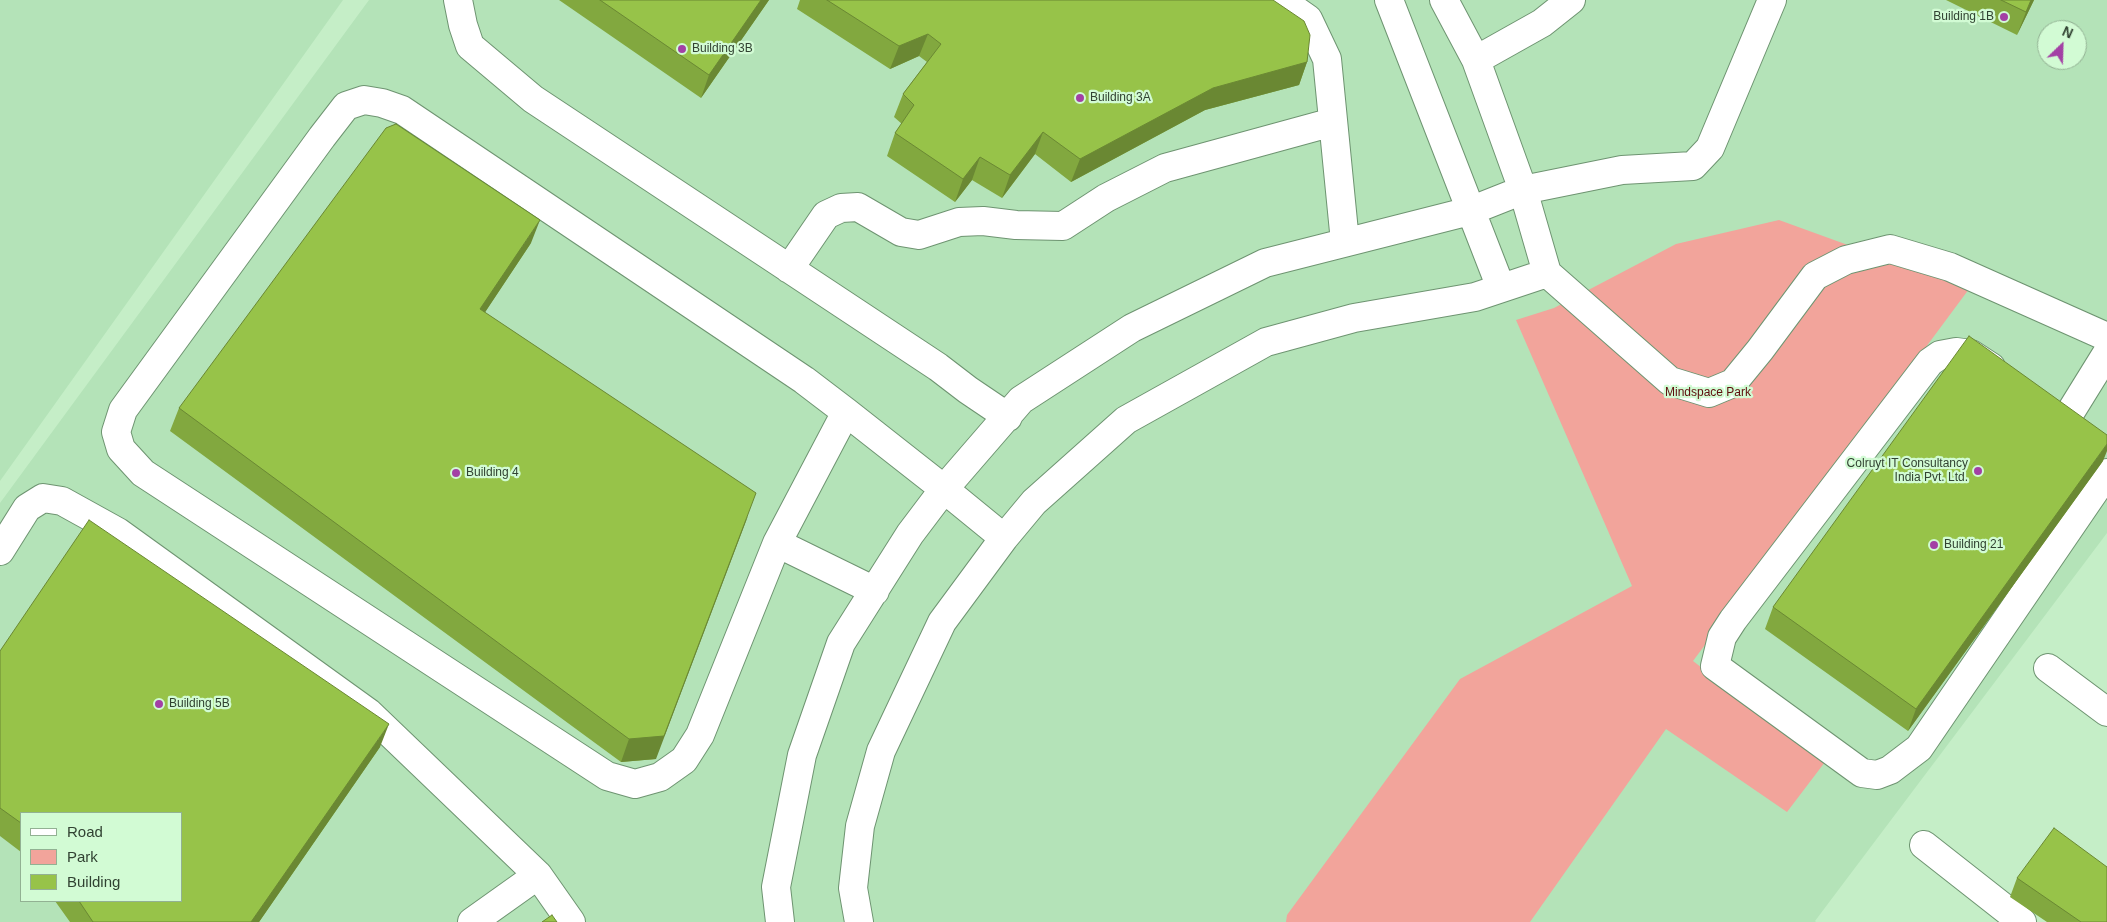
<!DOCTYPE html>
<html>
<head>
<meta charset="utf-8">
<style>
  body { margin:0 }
  #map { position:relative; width:2107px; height:922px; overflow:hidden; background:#c5eec7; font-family:Helvetica,sans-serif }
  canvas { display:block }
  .legend { position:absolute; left:20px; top:812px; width:162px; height:90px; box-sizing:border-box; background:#d2fbd4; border:1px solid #92b193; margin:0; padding:6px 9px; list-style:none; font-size:15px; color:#314232 }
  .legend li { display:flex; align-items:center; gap:10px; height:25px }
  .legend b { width:25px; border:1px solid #92b193 }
  .north { position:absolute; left:2037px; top:20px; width:50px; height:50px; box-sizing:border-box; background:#d2fbd4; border:1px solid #92b193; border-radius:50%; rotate:24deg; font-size:14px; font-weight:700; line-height:20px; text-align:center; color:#314232 }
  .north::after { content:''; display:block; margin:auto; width:18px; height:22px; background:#a340a5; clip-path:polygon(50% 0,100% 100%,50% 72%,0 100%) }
</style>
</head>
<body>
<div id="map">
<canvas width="2107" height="922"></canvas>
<ul class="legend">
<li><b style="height:6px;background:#fff"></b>Road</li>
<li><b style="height:14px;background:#f2a49b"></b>Park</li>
<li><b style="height:14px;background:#97c349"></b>Building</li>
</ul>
<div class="north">N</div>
</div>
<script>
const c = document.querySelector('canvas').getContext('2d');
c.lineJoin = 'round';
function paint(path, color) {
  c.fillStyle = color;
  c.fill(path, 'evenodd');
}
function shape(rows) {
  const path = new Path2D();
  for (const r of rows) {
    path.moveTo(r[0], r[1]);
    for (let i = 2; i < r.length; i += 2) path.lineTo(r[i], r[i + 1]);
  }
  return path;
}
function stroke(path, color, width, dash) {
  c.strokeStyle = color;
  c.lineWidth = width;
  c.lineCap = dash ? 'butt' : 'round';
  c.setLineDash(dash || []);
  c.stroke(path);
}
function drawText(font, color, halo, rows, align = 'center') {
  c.font = font + ' Helvetica,sans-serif';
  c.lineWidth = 4.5;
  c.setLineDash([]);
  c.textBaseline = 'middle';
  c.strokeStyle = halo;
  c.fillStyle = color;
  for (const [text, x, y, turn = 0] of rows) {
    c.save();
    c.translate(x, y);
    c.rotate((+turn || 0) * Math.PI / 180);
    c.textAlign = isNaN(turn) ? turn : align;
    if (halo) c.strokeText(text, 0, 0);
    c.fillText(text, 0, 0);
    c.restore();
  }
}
const built = shape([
  [0,0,343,0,0,481],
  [369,0,2107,0,2107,533,1815,921,1816,922,0,922,0,503],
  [2047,30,2077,30,2077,60,2047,60],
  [21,813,181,813,181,901,21,901]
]);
const green = shape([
  [1779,220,1969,289,1693,661,1825,762,1787,812,1666,729,1530,922,1286,922,1287,915,1460,679,1632,586,1516,320,1554,308,1676,244]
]);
const minor = shape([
  [458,0,463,25,470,46,533,99,938,367,968,390,1008,417],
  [1281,0,1308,19,1327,59,1345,242],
  [1389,0,1501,288],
  [1444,0,1476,60,1523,190,1547,273,1670,381,1709,393,1733,383,1760,350,1815,276,1846,260,1890,249,1950,267,2107,337],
  [1476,60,1542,23,1571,0],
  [789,269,826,215,841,208,858,207,901,232,919,235,959,222,983,221,1016,225,1063,226,1106,198,1165,168,1333,122],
  [1991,367,1971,354,1956,352,1940,355,1930,362,1733,620,1722,637,1715,666,1862,773,1877,775,1890,770,1919,748,2107,473],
  [846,412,777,543,700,735,684,760,660,777,635,784,607,776,143,473,121,449,116,432,123,410,322,137,346,106,364,100,382,103,402,110,804,380,846,412,944,489,1004,538],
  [2068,416,2107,353],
  [777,543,875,591],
  [0,551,27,508,43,498,62,501,118,532,369,713,538,875,571,922],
  [2048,668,2107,712],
  [1924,845,2022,922],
  [472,922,538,875],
  [780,922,776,887,802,755,841,643,910,534,944,489,1021,400,1132,328,1265,263,1470,211,1523,190,1622,170,1693,166,1710,148,1772,0],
  [859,922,853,888,860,826,881,751,942,622,1004,538,1034,502,1126,420,1266,342,1354,318,1475,297,1547,273]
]);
const wall = shape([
  [559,0,769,0,701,98],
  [800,0,1273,0,1307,62,1299,85,1205,110,1071,182,1035,154,1002,198,972,180,955,202,887,156,895,133,902,124,894,117,903,94,927,62,919,56,890,69,797,9],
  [1946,0,2034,0,2017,35],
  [531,243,485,312,656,759,621,762,170,431,179,408],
  [2103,461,1908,731,1765,629,1773,607],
  [0,651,380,747,259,922,70,922,55,901,181,901,21,813,21,852,0,836],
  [2017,878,2107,922,2047,922,2010,897]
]);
const shadedWall = shape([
  [761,0,769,0,701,98,709,75],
  [2031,0,2034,0,2017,35,2026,12],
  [928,34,919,56,890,69,899,46],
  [1307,62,1299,85,1205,110,1071,182,1080,159,1213,88],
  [1043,132,1035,154,1002,198,1010,175],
  [980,157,972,180,955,202,963,179],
  [540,220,531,243,472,332,480,309],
  [2107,444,2107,451,2103,461,1908,731,1916,709],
  [748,516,656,759,621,762,629,739],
  [389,724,380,747,259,922,251,922]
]);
const building = shape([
  [600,0,761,0,709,75,600,0],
  [827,0,1273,0,1304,21,1310,35,1307,62,1213,88,1080,159,1043,132,1010,175,980,157,963,179,895,133,914,105,903,94,941,44,928,34,899,46,827,0],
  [2001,0,2031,0,2026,12,2001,0],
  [396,124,540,220,480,309,756,493,664,736,629,739,179,408,386,128,396,124],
  [1969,336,2107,435,2107,444,1916,709,1773,607,1969,336],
  [89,520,389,724,251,922,93,922,79,901,181,901,181,813,21,813,21,823,0,808,0,651,89,520],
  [2054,828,2107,867,2107,922,2081,922,2017,878,2054,828],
  [552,915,557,922,542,922,552,915]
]);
const markers = [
  [2004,17,5,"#a340a5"],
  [682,49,5,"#a340a5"],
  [1080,98,5,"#a340a5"],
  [1978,471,5,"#a340a5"],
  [456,473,5,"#a340a5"],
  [1934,545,5,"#a340a5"],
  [159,704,5,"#a340a5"]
];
const poiNames = [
  ["Building 1B",1994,17,"right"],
  ["Building 3B",692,49],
  ["Building 3A",1090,98],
  ["Colruyt IT Consultancy",1968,464,"right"],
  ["India Pvt. Ltd.",1968,478,"right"],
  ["Building 4",466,473],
  ["Building 21",1944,545],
  ["Building 5B",169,704]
];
const parkNames = [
  ["Mindspace Park",1708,393]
];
paint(built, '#b4e3b8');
paint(green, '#f2a49b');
stroke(minor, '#6e9471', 30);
stroke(minor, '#fff', 28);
paint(wall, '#82a83f');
paint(shadedWall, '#6a8833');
paint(building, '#97c349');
stroke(building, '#6a8833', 1);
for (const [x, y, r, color] of markers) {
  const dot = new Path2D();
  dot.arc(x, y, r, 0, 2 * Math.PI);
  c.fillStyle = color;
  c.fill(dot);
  stroke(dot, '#d2fbd4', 2);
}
drawText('12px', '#314232', '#d2fbd4', poiNames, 'left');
drawText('12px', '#5e0d0d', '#d2fbd4', parkNames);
</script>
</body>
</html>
